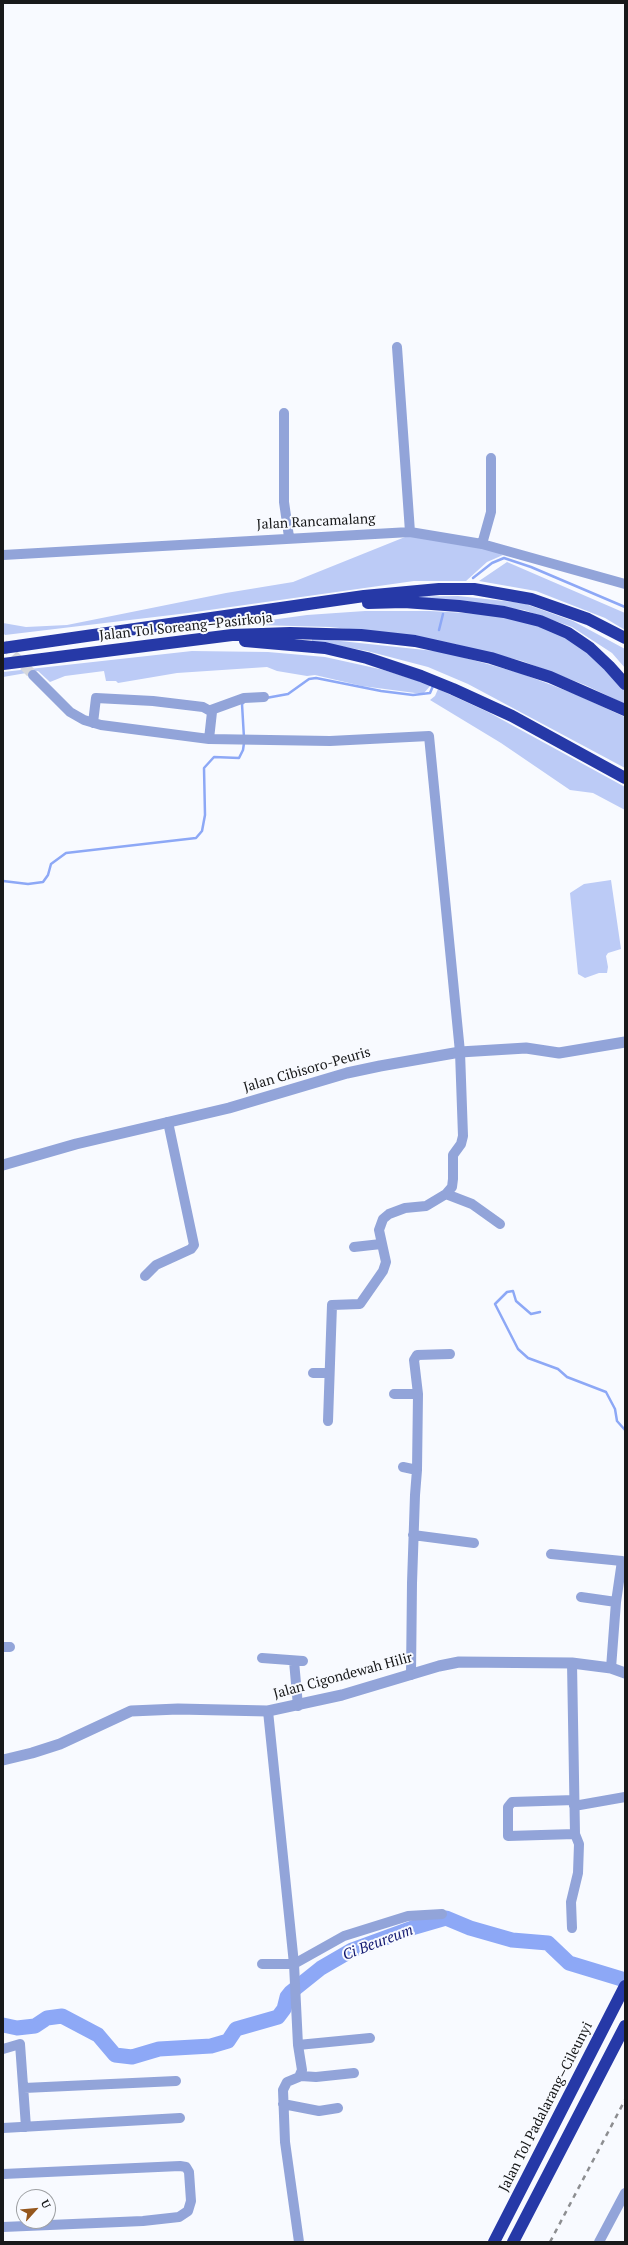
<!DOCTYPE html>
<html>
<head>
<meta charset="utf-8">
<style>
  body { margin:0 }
  #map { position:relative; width:628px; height:2245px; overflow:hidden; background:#f8faff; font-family:"PT Serif",serif }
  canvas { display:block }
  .frame { position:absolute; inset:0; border:4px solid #18191a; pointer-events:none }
  .north { position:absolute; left:16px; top:2189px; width:40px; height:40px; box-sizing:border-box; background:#f8faff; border:1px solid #9ea0a3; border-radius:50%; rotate:63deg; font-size:11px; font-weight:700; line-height:16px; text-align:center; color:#18191a }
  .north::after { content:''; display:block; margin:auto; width:14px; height:18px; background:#95571d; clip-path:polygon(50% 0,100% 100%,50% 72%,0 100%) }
</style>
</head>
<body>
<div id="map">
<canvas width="628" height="2245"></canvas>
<div class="frame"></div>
<div class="north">U</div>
</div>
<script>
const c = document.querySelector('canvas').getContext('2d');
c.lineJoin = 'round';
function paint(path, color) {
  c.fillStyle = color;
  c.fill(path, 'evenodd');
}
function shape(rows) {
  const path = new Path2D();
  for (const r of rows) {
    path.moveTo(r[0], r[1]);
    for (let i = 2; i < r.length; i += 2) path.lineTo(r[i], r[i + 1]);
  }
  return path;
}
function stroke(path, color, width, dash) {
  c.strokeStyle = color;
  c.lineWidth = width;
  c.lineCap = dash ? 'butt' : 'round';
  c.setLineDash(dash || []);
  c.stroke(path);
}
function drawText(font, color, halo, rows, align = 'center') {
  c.font = font + ' "PT Serif",serif';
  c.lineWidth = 4;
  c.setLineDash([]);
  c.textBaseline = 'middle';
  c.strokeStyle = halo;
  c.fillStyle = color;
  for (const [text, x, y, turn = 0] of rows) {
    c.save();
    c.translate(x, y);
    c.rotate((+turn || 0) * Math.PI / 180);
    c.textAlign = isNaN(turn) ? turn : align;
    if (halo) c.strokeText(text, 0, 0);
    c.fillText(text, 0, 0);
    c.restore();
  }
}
const green = shape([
  [410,535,490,549,503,555,487,562,466,581,414,581,188,613,5,635,3,633,3,623,26,627,67,625,226,593,293,582],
  [507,562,625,613,625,630,605,618,536,591,479,581],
  [458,596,523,603,573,621,625,649,625,668,612,653,572,627,524,610,460,602,392,597],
  [365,611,430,611,482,614,524,619,581,645,625,686,625,704,585,685,522,661,454,644,388,633,330,627,256,625,256,622,307,615],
  [312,638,444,652,520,673,575,694,625,717,625,768,468,684,428,667,367,651,312,641],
  [192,651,268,652,325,657,384,670,431,685,424,693,415,693,362,686,315,675,307,676,277,671,267,667,177,673,118,683,116,681,106,681,104,671,65,676,50,682,38,671,3,677,3,672],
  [438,689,488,712,625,787,625,810,593,793,570,790,501,743,430,700,435,696],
  [611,880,621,949,608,953,606,956,608,967,607,973,599,973,585,978,578,974,570,893,584,884]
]);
const stream = shape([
  [473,578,492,563,504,558,531,567,625,607],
  [439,630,443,614],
  [266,698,288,694,309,679,316,678,381,691,413,695,430,693,433,686],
  [244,738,242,704,244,702],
  [3,881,28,884,43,882,48,875,51,864,66,853,196,838,202,831,205,815,204,768,214,757,239,758,243,750,244,743],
  [540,1312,531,1314,516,1301,513,1291,507,1292,495,1304,518,1349,528,1358,558,1369,567,1377,606,1392,615,1409,617,1421,625,1430]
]);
const river = shape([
  [3,2025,17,2028,35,2026,47,2018,62,2016,98,2035,115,2055,132,2057,159,2049,211,2046,228,2041,236,2029,278,2017,284,2009,287,1997,291,1992,321,1968,352,1950,415,1927,446,1918,470,1928,512,1940,548,1943,569,1963,625,1980]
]);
const minorTunnel = shape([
  [3,644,33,675]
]);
const minor = shape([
  [397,347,410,532],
  [284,413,284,502,289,537],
  [482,544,491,512,491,458],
  [3,555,410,532,482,544,625,584],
  [33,675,70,712,84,720,101,725,209,739,330,741,429,736,460,1052,463,1136,461,1144,453,1155,453,1179,452,1187,446,1194,426,1206,405,1208,389,1214,383,1219,379,1230,386,1262,383,1271,360,1304,332,1305,328,1421],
  [211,710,244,698,264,697],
  [93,723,96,698,153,701,203,707,212,712,209,739],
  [446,1194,472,1204,500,1224],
  [354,1247,381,1244],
  [145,1276,156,1265,191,1249,194,1245,168,1122],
  [313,1373,329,1373],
  [394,1394,418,1394],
  [403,1467,417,1470],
  [413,1535,474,1543],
  [551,1554,622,1561,616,1602,611,1668],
  [581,1597,616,1602],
  [3,1647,10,1647],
  [262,1658,303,1661],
  [294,1661,298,1706],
  [572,1663,575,1834,579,1844,578,1873,571,1902,572,1928],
  [411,1675,412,1583,415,1495,417,1470,418,1394,414,1360,417,1355,450,1354],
  [268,1711,294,1964,298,2045,302,2070,299,2077,287,2082,283,2090,285,2142,299,2242],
  [574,1800,512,1802,508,1807,508,1836,575,1834],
  [574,1806,625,1797],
  [262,1964,294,1964,344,1936,408,1916,442,1914],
  [298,2045,370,2038],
  [3,2049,20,2044,26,2127],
  [301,2076,316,2077,354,2073],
  [24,2088,176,2081],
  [283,2104,319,2111,338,2108],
  [3,2128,180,2118],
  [3,2174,180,2166,186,2167,189,2172,191,2201,188,2211,179,2217,143,2221,3,2227],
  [599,2242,625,2193]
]);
const tertiary = shape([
  [3,1165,76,1144,229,1108,347,1073,380,1066,460,1052,526,1048,559,1053,625,1042],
  [3,1760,32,1753,60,1744,131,1711,178,1709,268,1711,342,1695,439,1666,459,1662,572,1663,611,1668,625,1673]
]);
const motorway = shape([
  [368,603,404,602,459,606,504,612,540,621,568,633,590,648,609,666,625,684],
  [245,641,325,648,367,658,421,676,453,689,512,716,625,778],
  [3,648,364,596,439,589,474,589,531,599,588,619,625,638],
  [3,664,232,635,290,633,361,635,415,641,491,658,550,677,625,710],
  [494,2242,625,1986],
  [513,2242,625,2026]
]);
const rail = shape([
  [550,2242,625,2100]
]);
const streetNames = [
  ["Jalan Rancamalang",316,522,-3],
  ["Jalan Tol Soreang–Pasirkoja",186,627,-6],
  ["Jalan Cibisoro-Peuris",307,1070,-16],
  ["Jalan Cigondewah Hilir",343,1676,-15],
  ["Jalan Tol Padalarang–Cileunyi",546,2107,-63]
];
const waterNames = [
  ["Ci Beureum",378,1943,-21]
];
paint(green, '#bccbf6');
stroke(stream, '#8da8f6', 2.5);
stroke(river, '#8da8f6', 15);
stroke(minorTunnel, '#d6d8dd', 10, [10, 5]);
stroke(minor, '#92a4d9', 10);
stroke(tertiary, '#92a4d9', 11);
stroke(motorway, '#2639a7', 12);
stroke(rail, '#8d8e91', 2.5, [5, 5]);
drawText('14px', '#18191a', '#f8faff', streetNames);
drawText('italic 15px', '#111870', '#f8faff', waterNames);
</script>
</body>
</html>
